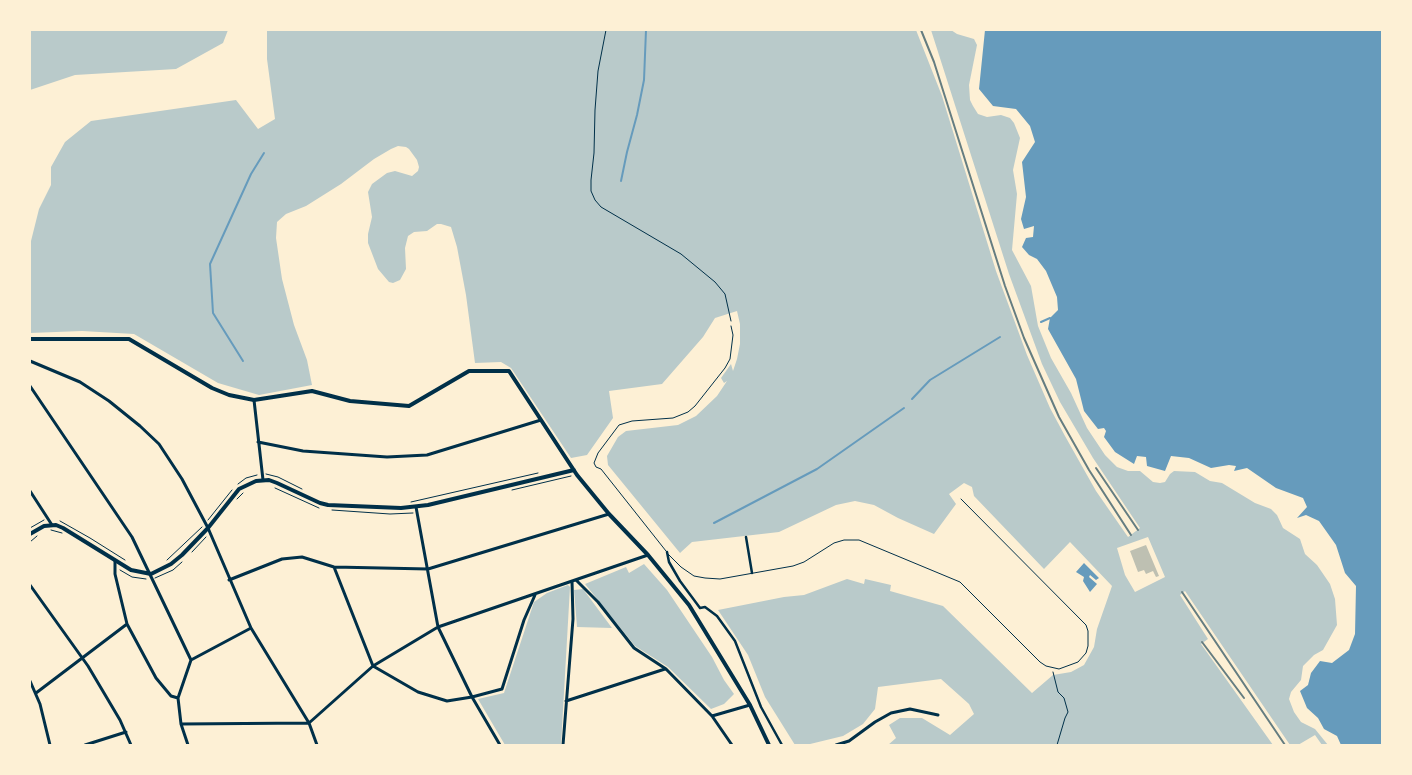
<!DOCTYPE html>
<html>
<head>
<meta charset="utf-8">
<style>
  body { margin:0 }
  #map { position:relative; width:1412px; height:775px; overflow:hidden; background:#fdf0d5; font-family:"Fira Sans Condensed",sans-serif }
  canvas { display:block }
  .frame { position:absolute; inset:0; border:31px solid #fdf0d5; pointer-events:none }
</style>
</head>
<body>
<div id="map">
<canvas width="1412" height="775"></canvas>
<div class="frame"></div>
</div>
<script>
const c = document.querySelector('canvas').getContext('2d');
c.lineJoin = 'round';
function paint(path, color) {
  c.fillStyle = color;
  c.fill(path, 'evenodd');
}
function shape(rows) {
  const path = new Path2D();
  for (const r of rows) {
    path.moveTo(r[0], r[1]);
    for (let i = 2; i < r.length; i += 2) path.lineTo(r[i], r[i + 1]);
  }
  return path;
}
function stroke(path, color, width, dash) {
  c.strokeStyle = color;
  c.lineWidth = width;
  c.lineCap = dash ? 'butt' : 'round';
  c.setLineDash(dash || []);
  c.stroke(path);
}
const green = shape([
  [30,30,228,30,223,43,176,69,75,75,30,90],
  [267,30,916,30,942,96,996,271,1027,355,1050,408,1065,436,1096,491,1128,537,1140,528,1093,458,1060,402,1042,364,1009,274,931,30,951,30,957,34,974,39,977,45,969,85,970,100,973,106,978,114,987,117,1001,115,1010,118,1014,123,1020,138,1013,170,1017,194,1012,250,1031,286,1038,326,1051,358,1071,393,1087,428,1105,455,1117,467,1128,471,1140,471,1153,482,1160,483,1165,482,1170,474,1174,471,1195,472,1210,481,1222,483,1255,503,1271,509,1277,515,1283,528,1300,539,1305,554,1317,565,1330,584,1335,599,1337,625,1323,650,1314,655,1303,666,1301,680,1291,692,1289,699,1294,712,1301,722,1315,729,1328,745,1322,745,1315,735,1298,745,1290,745,1185,591,1180,595,1208,639,1201,644,1273,745,888,745,896,738,889,725,900,718,922,718,950,735,974,714,969,704,941,679,878,687,875,709,863,724,843,736,806,745,795,745,765,697,748,655,718,610,784,597,804,595,847,579,864,584,865,579,891,585,890,591,943,606,1032,693,1053,675,1071,672,1084,665,1094,647,1097,629,1112,586,1070,542,1044,569,974,496,972,487,964,483,949,494,956,504,934,534,898,518,874,505,855,501,836,505,779,532,692,542,680,553,608,465,607,456,618,437,626,431,678,425,696,416,717,396,727,381,724,383,721,378,731,364,733,371,737,359,740,344,740,324,737,311,715,318,703,337,662,384,609,391,613,418,587,455,571,458,511,368,501,362,475,363,466,295,457,247,451,227,441,224,437,224,427,231,414,232,408,236,405,248,406,269,400,280,393,283,389,282,378,269,368,243,368,234,372,217,368,192,372,184,387,173,395,171,412,176,418,171,419,167,417,160,409,149,406,147,398,146,391,149,374,159,341,184,306,206,286,214,277,222,276,238,282,279,294,325,307,360,312,385,259,395,218,383,134,334,82,331,30,333,30,245,39,209,51,185,51,167,65,142,91,121,236,100,258,129,275,119,267,59],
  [1148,537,1165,577,1135,592,1125,575,1117,548],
  [644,564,667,590,712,657,724,680,734,694,724,704,711,709,668,667,635,646,585,584,626,567,629,573],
  [568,585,570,587,561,745,505,745,478,699,504,693,534,602,547,593],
  [583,589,612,628,577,627,574,590]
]);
const water = shape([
  [985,30,1382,30,1382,745,1341,745,1337,736,1324,729,1318,718,1307,708,1300,691,1308,685,1311,673,1320,661,1332,663,1349,650,1355,634,1356,586,1345,573,1336,545,1319,521,1306,515,1297,518,1307,507,1303,498,1276,488,1247,468,1234,471,1236,466,1229,465,1211,468,1189,458,1171,456,1165,471,1147,466,1146,457,1137,456,1134,464,1115,452,1104,437,1106,431,1104,428,1098,429,1084,411,1076,379,1048,329,1050,318,1058,310,1057,297,1046,271,1037,259,1029,255,1022,247,1026,238,1033,237,1034,226,1024,229,1021,219,1026,197,1022,162,1035,142,1030,126,1016,109,993,106,979,89],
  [1084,563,1099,578,1096,580,1090,575,1089,577,1097,584,1090,592,1083,581,1084,577,1076,572]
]);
const stream = shape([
  [621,181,627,152,637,115,644,80,646,30],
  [1041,322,1050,318],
  [243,361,213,313,210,264,251,174,264,153],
  [912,399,930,380,1000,337],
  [714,523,817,469,904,408]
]);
const building = shape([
  [1146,545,1159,576,1156,577,1153,571,1146,574,1144,570,1138,572,1130,551]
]);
const path = shape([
  [606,30,598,71,595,110,594,153,591,180,591,191,595,200,601,207,681,254,715,282,725,294,731,321],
  [266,474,278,477,302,489],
  [238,484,246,478,257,475],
  [275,488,319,508],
  [512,490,571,476],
  [237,499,243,493],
  [411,502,538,473],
  [332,510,390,514,413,513],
  [208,520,232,490],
  [60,521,90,538,125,560],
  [30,528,44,520],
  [51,530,62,533],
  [30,542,37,536],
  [192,552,206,537],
  [167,560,202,527],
  [120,570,132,577,146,579],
  [155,578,173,570,182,562],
  [1053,672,1058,692,1064,698,1068,712,1065,718,1057,745]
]);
const service = shape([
  [666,551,601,469,596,467,594,463,598,453,619,425,632,421,673,418,688,412,695,406,725,368,730,359,733,335,731,326],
  [668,554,681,567,694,576,705,578,720,579,793,566,804,562,834,543,844,540,859,540,960,582,1040,662,1046,666,1059,669,1078,662,1086,653,1088,646,1088,631,1086,625,961,499]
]);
const pedestrian = shape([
  [746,537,752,573],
  [667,552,669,562,680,581,700,608,705,607,717,616,735,641,761,707,782,745]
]);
const minor = shape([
  [30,361,80,382,109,401,140,426,159,444,182,479,208,528,251,628,309,723,317,745],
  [30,386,132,537,191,660],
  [254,400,263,480],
  [258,442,303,451,387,457,427,455,541,420],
  [30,491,52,525],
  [416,507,438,627,472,697,500,745],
  [115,560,115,574,127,624,156,678,171,696,178,698,181,724,188,745],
  [334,567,373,666,418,692,447,701,472,697,502,689,524,620,535,595],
  [229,580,282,559,302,557,334,567,428,569,609,514],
  [576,580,598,602,634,648,666,669,712,716,732,745],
  [30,585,88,666,120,720,131,745],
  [30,681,40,704,50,745],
  [36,693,127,624],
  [178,698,191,660,251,628],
  [566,701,665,669],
  [712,716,750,705],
  [181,724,309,723,373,666,438,627,648,555],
  [85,745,126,732],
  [563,745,573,619,572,581],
  [836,745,849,741,875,722,891,713,910,709,938,715]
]);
const tertiary = shape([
  [30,339,129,339,212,388,229,395,254,400,312,391,350,401,409,406,469,371,509,371,577,475,609,514,648,555,689,605,750,705,769,745],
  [30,534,44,526,56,525,63,528,131,570,151,574,171,564,182,555,208,528,239,489,256,481,269,480,277,483,320,503,328,505,401,508,428,505,574,470]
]);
const rail = shape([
  [921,30,934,62,1005,286,1024,338,1059,417,1089,470,1131,535],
  [1096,468,1138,530],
  [1182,592,1285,745],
  [1202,642,1244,698]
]);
paint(green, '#b9caca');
paint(water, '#669bbc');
stroke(stream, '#669bbc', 2);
paint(building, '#bec0b2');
stroke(path, '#003049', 1);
stroke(service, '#003049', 1);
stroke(pedestrian, '#003049', 2.5);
stroke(minor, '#003049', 3);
stroke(tertiary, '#003049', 4);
stroke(rail, '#657d81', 2);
</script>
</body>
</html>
